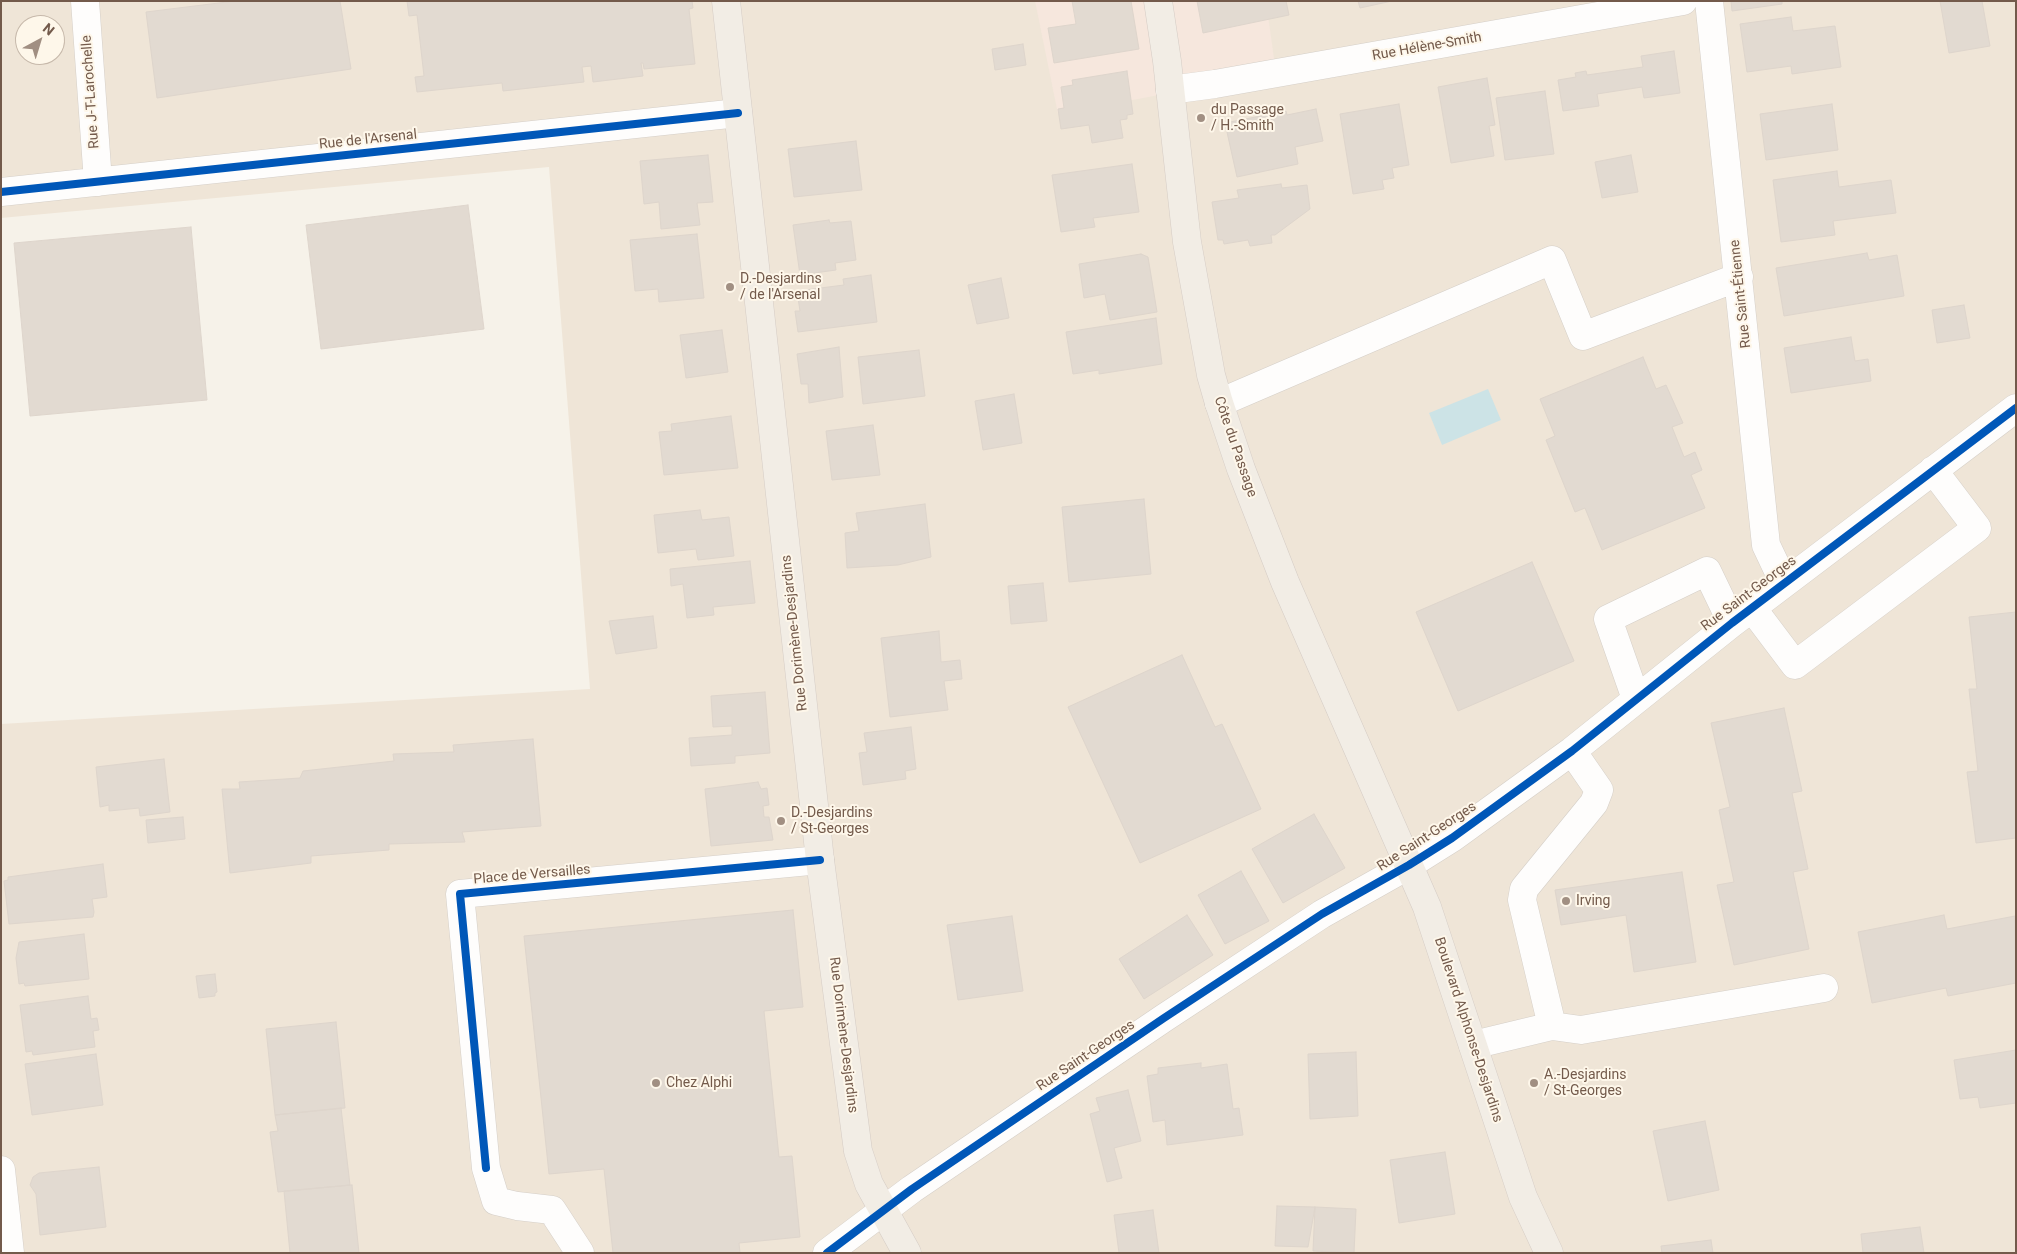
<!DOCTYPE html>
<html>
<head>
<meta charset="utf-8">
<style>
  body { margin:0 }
  #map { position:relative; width:2017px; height:1254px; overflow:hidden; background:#f6f2e9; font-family:Roboto,sans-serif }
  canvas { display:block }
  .frame { position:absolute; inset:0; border:2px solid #735a4b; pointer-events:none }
  .north { position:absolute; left:15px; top:15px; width:50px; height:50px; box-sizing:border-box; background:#fef7ea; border:1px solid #c6b8aa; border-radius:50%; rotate:39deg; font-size:14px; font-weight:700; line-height:20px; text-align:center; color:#735a4b }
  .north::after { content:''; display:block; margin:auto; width:18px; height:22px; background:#a18f82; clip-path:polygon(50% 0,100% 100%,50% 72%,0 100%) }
</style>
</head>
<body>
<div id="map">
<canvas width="2017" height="1254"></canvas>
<div class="frame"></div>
<div class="north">N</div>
</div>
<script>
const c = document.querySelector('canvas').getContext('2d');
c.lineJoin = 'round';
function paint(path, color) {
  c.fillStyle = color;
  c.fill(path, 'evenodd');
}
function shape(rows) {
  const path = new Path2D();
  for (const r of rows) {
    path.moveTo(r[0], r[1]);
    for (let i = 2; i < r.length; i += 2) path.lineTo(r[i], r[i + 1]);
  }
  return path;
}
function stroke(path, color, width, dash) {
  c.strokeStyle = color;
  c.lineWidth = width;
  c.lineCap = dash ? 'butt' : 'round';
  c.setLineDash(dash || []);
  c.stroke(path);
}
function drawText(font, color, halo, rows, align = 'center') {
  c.font = font + ' Roboto,sans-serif';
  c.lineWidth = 4;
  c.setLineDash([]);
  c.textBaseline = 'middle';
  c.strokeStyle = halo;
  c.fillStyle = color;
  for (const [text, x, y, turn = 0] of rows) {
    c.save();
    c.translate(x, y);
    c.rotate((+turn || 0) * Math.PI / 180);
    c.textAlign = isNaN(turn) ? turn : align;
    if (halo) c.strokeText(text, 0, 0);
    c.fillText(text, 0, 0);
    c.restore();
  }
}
const residential = shape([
  [1,1,2016,1,2016,1253,1,1253,1,724,590,689,549,167,1,218],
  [25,25,55,25,55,55,25,55]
]);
const commercial = shape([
  [1035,1,1266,1,1276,73,1058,114]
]);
const water = shape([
  [1488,389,1501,420,1442,445,1429,413]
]);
const building = shape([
  [235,1,340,1,351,69,157,98,146,12,235,1],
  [407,1,692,1,693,8,689,9,695,64,644,69,643,63,641,63,643,76,593,82,591,66,582,67,584,82,503,91,502,83,417,92,415,77,424,76,417,15,409,16,407,1],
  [1072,1,1131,1,1139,49,1054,63,1048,28,1076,24,1072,1],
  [1197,1,1286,1,1289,15,1203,33,1197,1],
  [1358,1,1392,1,1360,8,1358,1],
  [1731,1,1782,1,1782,4,1732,11,1731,1],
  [1940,1,1982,1,1990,46,1949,53,1940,1],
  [1791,17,1793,31,1835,26,1841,67,1792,74,1791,66,1747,72,1740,24,1791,17],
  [1023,44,1026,65,995,70,992,49,1023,44],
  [1674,51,1680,93,1644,98,1642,87,1597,94,1599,106,1563,111,1558,80,1576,77,1575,73,1586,71,1587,75,1643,67,1641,56,1674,51],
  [1127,71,1133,114,1127,115,1127,119,1120,120,1123,138,1092,143,1089,125,1061,129,1058,109,1064,108,1061,87,1073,85,1072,80,1127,71],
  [1487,78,1495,125,1489,126,1494,156,1451,163,1438,87,1487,78],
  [1545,91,1554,154,1505,160,1496,98,1545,91],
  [1399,104,1409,165,1392,168,1394,178,1382,180,1384,189,1353,194,1340,114,1399,104],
  [1832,104,1838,150,1766,160,1760,114,1832,104],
  [1316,109,1323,141,1295,147,1298,164,1237,177,1225,123,1286,111,1287,115,1316,109],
  [856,141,862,190,794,197,788,149,856,141],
  [708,155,713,202,697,203,700,225,661,229,659,202,644,204,640,161,708,155],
  [1631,155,1638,192,1602,198,1595,162,1631,155],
  [1132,164,1139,212,1093,218,1095,227,1061,232,1052,175,1132,164],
  [1837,171,1839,187,1891,180,1896,213,1833,221,1835,235,1781,242,1773,180,1837,171],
  [1281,184,1282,188,1307,185,1310,209,1275,235,1271,235,1272,243,1250,246,1248,240,1224,244,1223,240,1218,240,1212,202,1239,198,1237,190,1281,184],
  [468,205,484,329,321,349,306,225,468,205],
  [829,220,830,223,851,221,856,260,835,263,836,270,800,275,793,225,829,220],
  [191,227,207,400,30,416,14,243,191,227],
  [697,234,704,298,659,302,658,289,635,291,630,240,697,234],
  [1867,253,1869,260,1897,255,1904,296,1784,316,1776,268,1867,253],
  [1141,254,1148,257,1157,312,1110,320,1105,294,1084,298,1079,264,1141,254],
  [871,275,877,322,798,332,795,311,800,311,797,291,844,285,843,279,871,275],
  [1001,278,1009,318,977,324,968,285,1001,278],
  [1964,305,1970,338,1937,343,1932,310,1964,305],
  [1156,318,1162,364,1099,374,1099,370,1073,374,1066,332,1156,318],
  [722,330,728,372,686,378,680,335,722,330],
  [1851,337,1855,361,1868,359,1871,381,1791,393,1784,348,1851,337],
  [839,347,843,397,809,403,808,384,801,384,797,354,839,347],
  [919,350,925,396,863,404,858,357,919,350],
  [1643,357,1656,389,1666,385,1683,423,1672,427,1684,457,1695,452,1702,470,1691,475,1705,508,1602,550,1585,508,1575,512,1546,440,1555,436,1540,399,1643,357],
  [1014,394,1022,443,983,450,975,401,1014,394],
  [731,416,738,468,664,475,659,432,672,431,671,424,731,416],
  [873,425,880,475,832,480,826,431,873,425],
  [1144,499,1151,574,1069,582,1062,507,1144,499],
  [925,504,931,557,898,565,847,568,845,533,859,531,856,513,925,504],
  [700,510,702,520,729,517,734,556,698,560,696,549,658,553,654,515,700,510],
  [750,561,755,603,713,607,714,615,687,618,683,584,671,586,670,569,750,561],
  [1532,562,1574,661,1458,711,1416,612,1532,562],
  [1043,583,1047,621,1011,624,1008,586,1043,583],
  [2016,612,2016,838,1976,843,1967,772,1978,771,1969,689,1977,689,1969,617,2016,612],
  [653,616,657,648,616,654,609,621,653,616],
  [939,631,941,662,960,660,962,679,944,681,948,710,890,717,881,638,939,631],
  [1182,655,1215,727,1222,724,1261,809,1140,863,1068,707,1182,655],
  [765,692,770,753,735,756,735,763,691,766,689,738,732,735,732,726,713,727,711,696,765,692],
  [1784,708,1802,791,1792,793,1808,869,1793,872,1809,949,1734,965,1717,885,1734,882,1719,810,1730,807,1711,723,1784,708],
  [911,727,916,769,905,771,906,779,863,785,859,753,867,752,864,733,911,727],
  [533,739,541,826,462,832,465,842,389,844,389,850,311,856,311,863,230,873,222,789,240,789,239,782,300,778,303,771,394,761,393,754,454,752,453,745,533,739],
  [164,759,170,812,140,816,139,808,109,811,109,805,100,807,96,767,164,759],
  [758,782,761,789,767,788,769,805,763,806,764,817,769,817,773,840,711,846,705,789,758,782],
  [1314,814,1345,868,1283,903,1252,849,1314,814],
  [183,817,185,839,148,843,146,820,183,817],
  [103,864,107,897,92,899,94,912,93,917,9,924,4,881,8,880,8,877,103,864],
  [1241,871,1269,921,1225,944,1198,895,1241,871],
  [1682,872,1696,962,1634,972,1626,915,1561,925,1555,890,1682,872],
  [793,910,803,1007,764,1011,779,1157,792,1156,800,1237,739,1243,740,1253,613,1253,604,1169,549,1174,524,936,793,910],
  [1187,915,1213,955,1144,999,1119,959,1187,915],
  [1944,915,1947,929,2015,916,2016,983,1948,996,1946,988,1872,1003,1858,932,1944,915],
  [1012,916,1023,991,958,1000,947,925,1012,916],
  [84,934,89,979,25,986,24,983,19,984,16,958,19,942,84,934],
  [215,974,217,992,215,993,215,996,199,998,196,976,215,974],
  [88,996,91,1019,97,1018,99,1030,93,1031,95,1047,33,1055,32,1051,26,1052,20,1005,88,996],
  [336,1022,345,1108,275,1115,266,1029,336,1022],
  [2016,1050,2016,1103,1980,1108,1978,1097,1960,1099,1954,1060,2016,1050],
  [1356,1052,1358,1116,1310,1119,1308,1054,1356,1052],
  [96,1054,103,1105,32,1115,25,1064,96,1054],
  [1201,1063,1201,1068,1227,1064,1233,1109,1239,1108,1243,1135,1167,1145,1165,1120,1153,1122,1147,1076,1158,1074,1158,1068,1201,1063],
  [1128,1090,1141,1141,1114,1148,1122,1178,1107,1182,1090,1114,1100,1111,1096,1098,1128,1090],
  [341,1108,350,1185,278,1192,270,1132,278,1131,275,1115,341,1108],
  [1705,1121,1719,1190,1668,1201,1653,1131,1705,1121],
  [1445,1152,1455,1214,1399,1223,1390,1160,1445,1152],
  [99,1167,106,1227,40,1235,36,1194,30,1185,33,1177,39,1173,99,1167],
  [352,1185,359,1253,290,1253,284,1191,352,1185],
  [1277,1206,1315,1207,1308,1247,1275,1246,1277,1206],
  [1315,1207,1356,1209,1354,1253,1313,1251,1315,1207],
  [1153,1210,1159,1253,1119,1253,1114,1215,1153,1210],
  [1920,1227,1924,1253,1863,1253,1861,1234,1920,1227],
  [1711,1240,1713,1253,1662,1253,1661,1246,1711,1240]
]);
const minor = shape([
  [85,1,98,182],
  [1709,1,1766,545,1784,583],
  [1170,90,1215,84,1683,1],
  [1,192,738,113],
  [1219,403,1552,260,1583,336,1739,277],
  [1752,608,1795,665,1977,528,1933,470],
  [1636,699,1608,619,1707,571,1732,623],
  [1552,1026,1522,900,1524,889,1594,803,1599,790,1572,751],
  [1473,1045,1552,1026,1581,1030,1824,988],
  [1,1170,10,1253],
  [580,1253,552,1210,517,1206,496,1201,486,1168,460,894,820,860],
  [827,1253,912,1189,1164,1018,1322,914,1409,865,1452,838,1572,751,1732,623,2016,408]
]);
const major = shape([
  [726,1,820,860,858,1151,869,1184,907,1253],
  [1158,1,1167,61,1187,242,1211,375,1219,403,1241,469,1285,582,1427,907,1523,1197,1549,1253]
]);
const cycleway = shape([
  [1,192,738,113],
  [486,1168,460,894,820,860],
  [827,1253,912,1189,1164,1018,1322,914,1409,865,1452,838,1572,751,1732,623,2016,408]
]);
const markers = [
  [1201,118,5,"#a18f82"],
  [730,287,5,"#a18f82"],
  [781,821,5,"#a18f82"],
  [1566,901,5,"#a18f82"],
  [656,1083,5,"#a18f82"],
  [1534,1083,5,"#a18f82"]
];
const streetNames = [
  ["Rue Hélène-Smith",1427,47,-10],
  ["Rue J-T-Larochelle",91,92,-94],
  ["Rue de l'Arsenal",368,140,-6],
  ["Rue Saint-Étienne",1741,294,-96],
  ["Côte du Passage",1235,447,71],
  ["Rue Saint-Georges",1749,594,-37],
  ["Rue Dorimène-Desjardins",795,633,-96],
  ["Rue Saint-Georges",1427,837,-33],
  ["Place de Versailles",532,875,-5],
  ["Boulevard Alphonse-Desjardins",1468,1030,72],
  ["Rue Dorimène-Desjardins",843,1035,83],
  ["Rue Saint-Georges",1086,1056,-34]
];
const poiNames = [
  ["du Passage",1211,110],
  ["/ H.-Smith",1211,126],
  ["D.-Desjardins",740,279],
  ["/ de l'Arsenal",740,295],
  ["D.-Desjardins",791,813],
  ["/ St-Georges",791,829],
  ["Irving",1576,901],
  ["A.-Desjardins",1544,1075],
  ["/ St-Georges",1544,1091],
  ["Chez Alphi",666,1083]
];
paint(residential, '#efe5d7');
paint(commercial, '#f6e7dd');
paint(water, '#cce3e6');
paint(building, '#e2dad1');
stroke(building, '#ded5cc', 1);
stroke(minor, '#d5cfc8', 29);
stroke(major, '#d5ccc5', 29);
stroke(minor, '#fefdfc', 28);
stroke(major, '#f2ede5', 28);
stroke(cycleway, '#0057b8', 8);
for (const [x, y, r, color] of markers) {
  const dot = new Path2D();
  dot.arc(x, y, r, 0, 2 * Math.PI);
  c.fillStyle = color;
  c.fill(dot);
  stroke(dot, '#fef7ea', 2);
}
drawText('14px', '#735a4b', '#fef7ea', streetNames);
drawText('14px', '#735a4b', '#fef7ea', poiNames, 'left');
</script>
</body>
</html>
